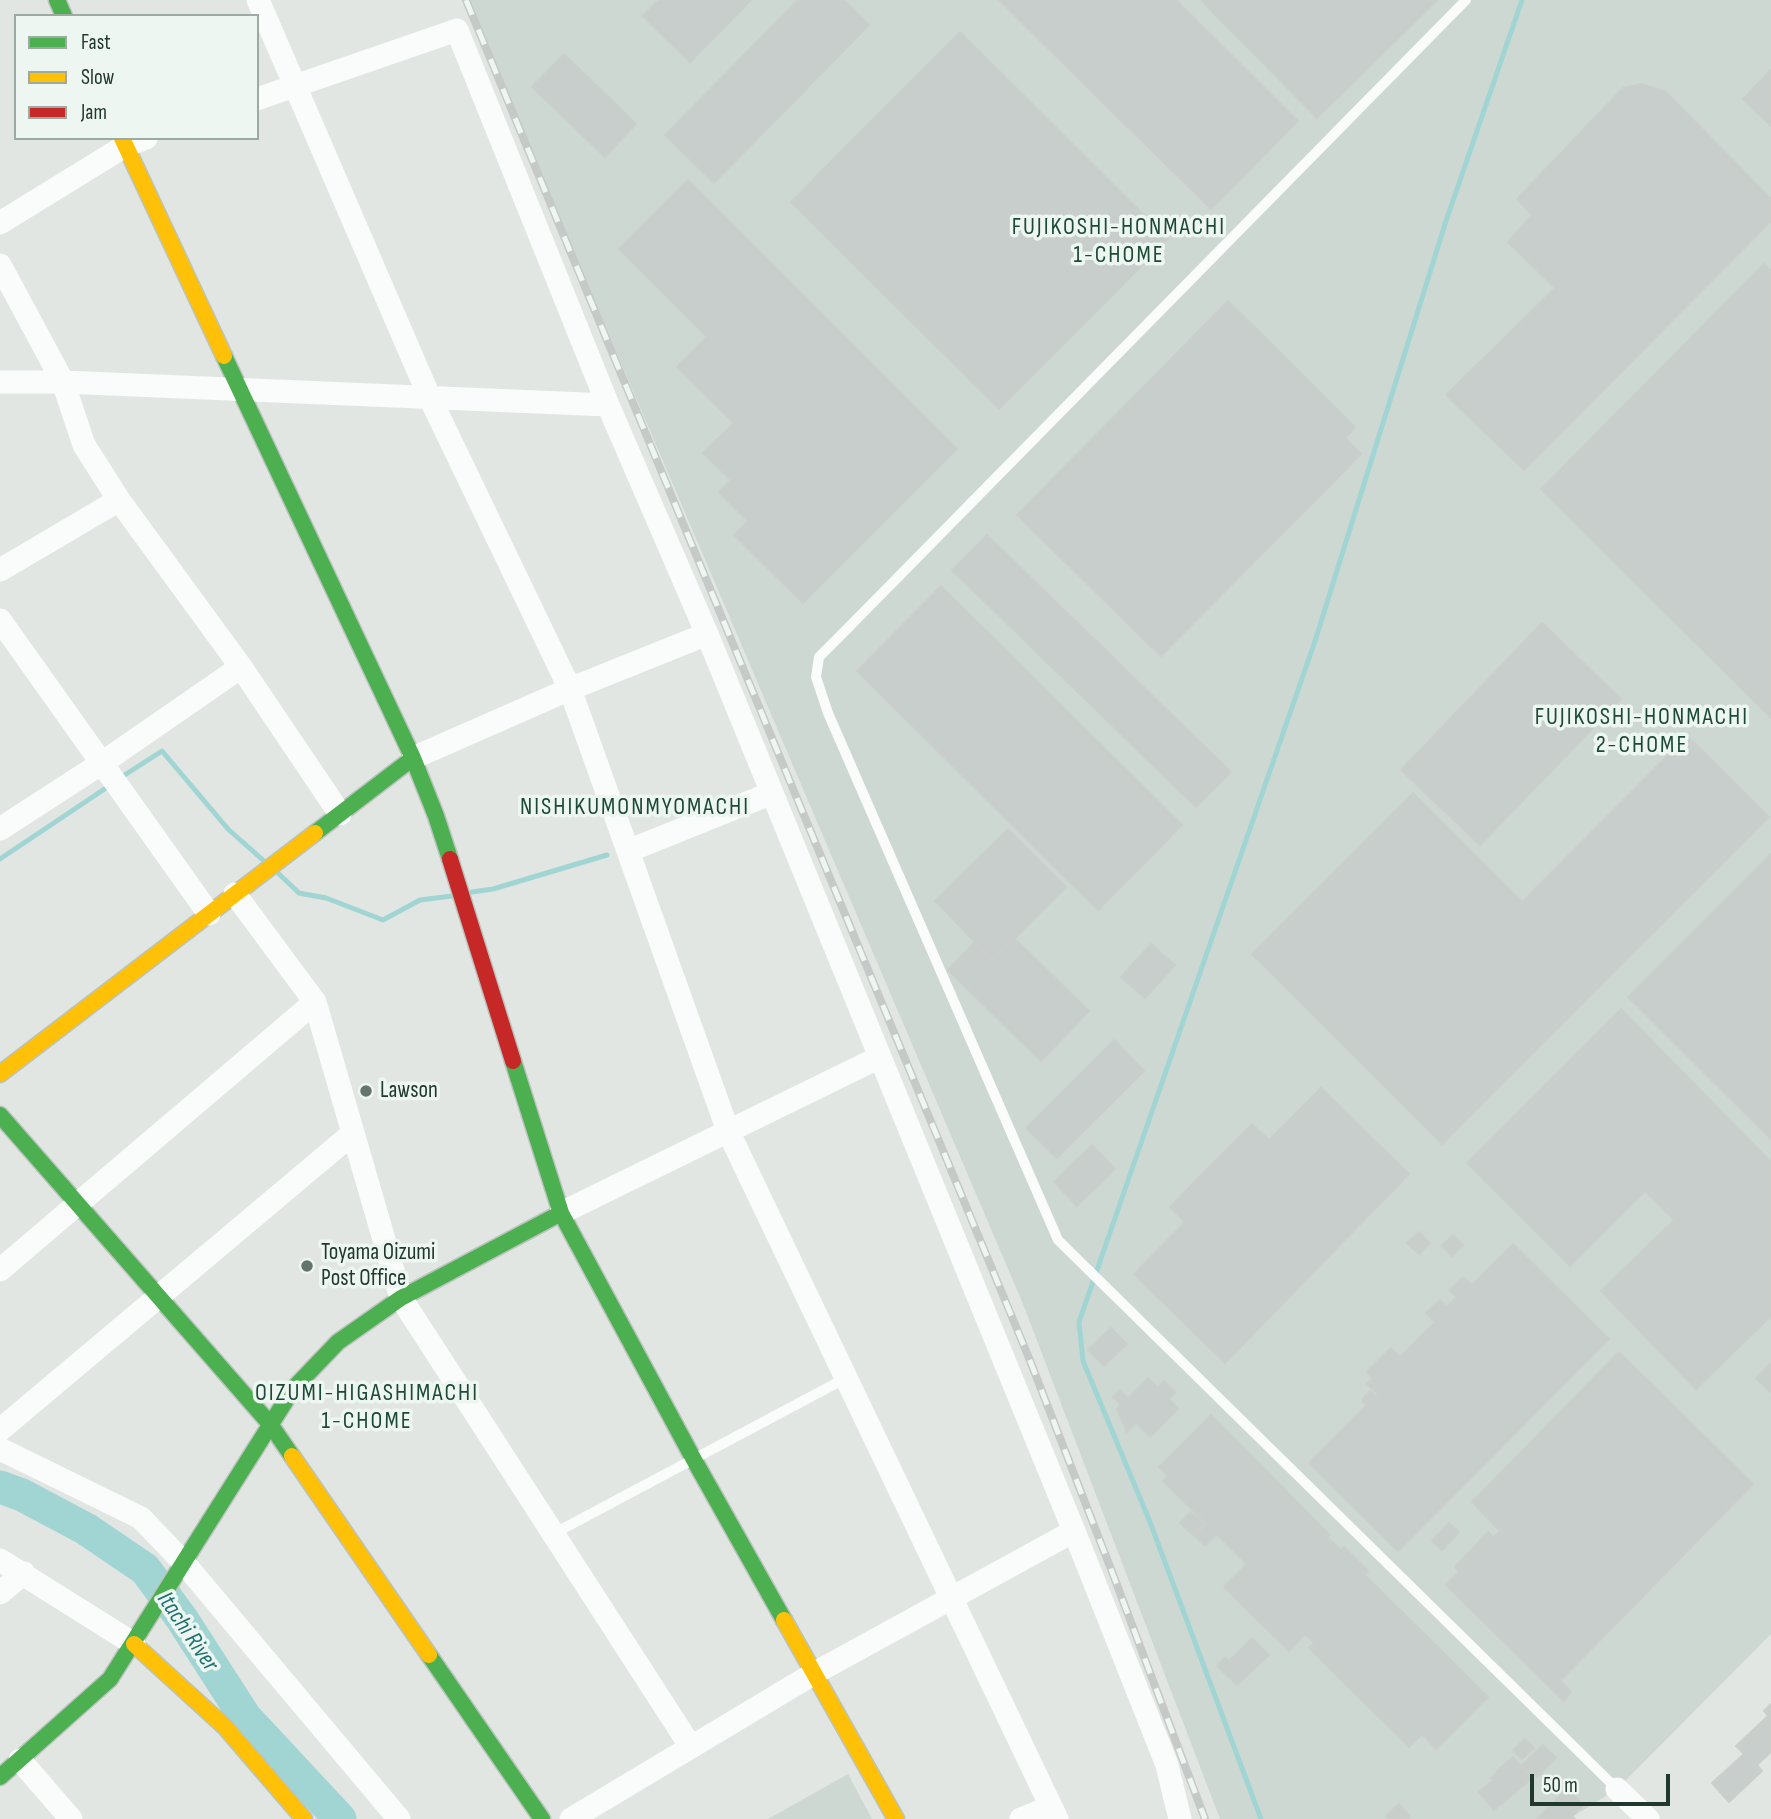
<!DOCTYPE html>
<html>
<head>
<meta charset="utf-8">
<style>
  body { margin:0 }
  #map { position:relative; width:1771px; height:1819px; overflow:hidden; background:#e1e6e3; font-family:"Sofia Sans Condensed",sans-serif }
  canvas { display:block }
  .legend { position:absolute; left:14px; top:14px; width:245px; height:126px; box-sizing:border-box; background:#eef6f1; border:2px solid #9caaa3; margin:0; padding:9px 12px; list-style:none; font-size:21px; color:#20382d }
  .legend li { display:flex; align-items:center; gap:14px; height:35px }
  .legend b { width:35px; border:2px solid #9caaa3 }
  .scale { position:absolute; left:1530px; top:1774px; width:140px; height:32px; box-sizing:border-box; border:4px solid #20382d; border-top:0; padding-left:9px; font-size:21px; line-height:24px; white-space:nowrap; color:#20382d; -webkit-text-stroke:5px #eef6f1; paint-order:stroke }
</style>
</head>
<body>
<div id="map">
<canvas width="1771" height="1819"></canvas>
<ul class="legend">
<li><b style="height:9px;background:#4caf50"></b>Fast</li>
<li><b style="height:9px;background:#ffc107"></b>Slow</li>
<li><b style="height:9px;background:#c62828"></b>Jam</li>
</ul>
<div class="scale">50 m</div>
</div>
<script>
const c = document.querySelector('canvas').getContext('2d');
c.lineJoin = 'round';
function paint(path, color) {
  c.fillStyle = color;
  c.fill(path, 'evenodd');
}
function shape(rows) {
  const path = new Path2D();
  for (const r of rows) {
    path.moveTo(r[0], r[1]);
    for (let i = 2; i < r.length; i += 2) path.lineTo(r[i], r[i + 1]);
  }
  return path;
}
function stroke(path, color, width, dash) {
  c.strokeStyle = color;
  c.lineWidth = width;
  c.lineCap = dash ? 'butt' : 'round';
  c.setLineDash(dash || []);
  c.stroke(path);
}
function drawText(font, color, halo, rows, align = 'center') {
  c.font = font + ' "Sofia Sans Condensed",sans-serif';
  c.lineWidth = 7;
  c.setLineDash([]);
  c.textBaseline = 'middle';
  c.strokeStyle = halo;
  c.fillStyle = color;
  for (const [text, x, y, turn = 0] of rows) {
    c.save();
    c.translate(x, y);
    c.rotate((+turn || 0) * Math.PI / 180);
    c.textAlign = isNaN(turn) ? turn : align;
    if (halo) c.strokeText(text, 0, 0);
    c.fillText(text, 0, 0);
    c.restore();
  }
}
const built = shape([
  [466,0,1771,0,1771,1634,1617,1789,1569,1819,1220,1819,1023,1304],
  [848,1774,872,1819,768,1819]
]);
const stream = shape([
  [120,778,162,751,228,829,264,861],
  [0,859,109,786],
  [279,874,299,893,326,898,383,920,420,900,452,896],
  [472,892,493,889,607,855],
  [1261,1819,1150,1522,1083,1361,1079,1322,1315,641,1446,221,1522,0]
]);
const river = shape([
  [0,1487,22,1495,86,1529,145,1569,182,1619,245,1717,340,1819]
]);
const building = shape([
  [659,0,751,0,690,62,643,16,659,0],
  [798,0,844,0,869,25,714,183,665,135,798,0],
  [999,0,1176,0,1298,121,1211,209,999,0],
  [1201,0,1437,0,1317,118,1201,0],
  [960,32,1168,239,999,409,791,202,960,32],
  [564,54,636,124,605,157,532,87,564,54],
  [1771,70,1771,126,1743,99,1771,70],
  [1641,84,1666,92,1771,199,1771,221,1524,470,1446,395,1555,288,1508,242,1532,215,1517,199,1623,88,1641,84],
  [688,180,957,449,803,603,734,535,748,521,719,492,731,480,703,453,734,423,677,367,707,337,619,249,688,180],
  [1764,264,1771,271,1771,718,1541,489,1764,264],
  [1228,301,1355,427,1345,438,1361,454,1161,656,1017,515,1228,301],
  [987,535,1231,772,1196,807,952,570,987,535],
  [941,586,1182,825,1098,910,857,671,941,586],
  [1542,623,1621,699,1480,845,1401,770,1542,623],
  [1687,736,1769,817,1442,1144,1252,954,1413,793,1522,902,1687,736],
  [1008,829,1066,887,993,960,935,901,1008,829],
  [1771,854,1771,1139,1628,997,1771,854],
  [1014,938,1089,1011,1041,1061,948,970,974,943,993,960,1014,938],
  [1151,944,1175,965,1145,998,1121,977,1151,944],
  [1621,1009,1771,1162,1771,1185,1704,1250,1645,1191,1570,1266,1467,1163,1621,1009],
  [1114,1040,1144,1071,1057,1158,1026,1128,1114,1040],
  [1321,1088,1409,1174,1225,1363,1134,1274,1185,1222,1170,1207,1252,1124,1269,1140,1321,1088],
  [1092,1145,1115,1169,1077,1206,1054,1182,1092,1145],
  [1771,1185,1771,1316,1696,1389,1601,1291,1674,1220,1704,1250,1771,1185],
  [1419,1232,1430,1243,1419,1254,1407,1243,1419,1232],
  [1453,1235,1463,1245,1452,1256,1442,1246,1453,1235],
  [1513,1244,1609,1339,1398,1551,1309,1463,1367,1405,1362,1400,1370,1391,1376,1397,1378,1394,1367,1384,1373,1378,1367,1372,1391,1348,1400,1357,1435,1322,1426,1313,1440,1300,1446,1307,1457,1297,1450,1290,1463,1277,1472,1285,1513,1244],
  [1111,1328,1127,1344,1104,1366,1088,1350,1111,1328],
  [1619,1352,1753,1484,1560,1681,1571,1692,1564,1701,1446,1585,1459,1572,1455,1567,1488,1532,1494,1538,1500,1531,1472,1502,1619,1352],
  [1771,1363,1771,1393,1756,1378,1771,1363],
  [1148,1378,1158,1388,1164,1381,1175,1392,1169,1399,1178,1409,1150,1437,1136,1423,1127,1432,1117,1409,1121,1404,1113,1397,1120,1390,1128,1398,1148,1378],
  [1211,1415,1330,1535,1327,1537,1341,1550,1344,1547,1368,1571,1365,1575,1488,1697,1436,1749,1422,1734,1409,1747,1309,1648,1314,1643,1305,1634,1289,1651,1224,1587,1247,1564,1217,1534,1205,1546,1195,1536,1207,1524,1163,1481,1168,1476,1159,1467,1211,1415],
  [1191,1512,1204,1524,1193,1535,1180,1523,1191,1512],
  [1449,1523,1459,1532,1442,1550,1432,1541,1449,1523],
  [1252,1638,1269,1655,1237,1685,1217,1666,1225,1658,1229,1661,1252,1638],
  [1771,1704,1771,1752,1757,1765,1762,1771,1729,1802,1712,1783,1744,1754,1736,1746,1768,1716,1764,1711,1771,1704],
  [1525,1739,1534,1748,1522,1759,1513,1750,1525,1739],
  [1543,1745,1556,1758,1537,1777,1535,1774,1532,1776,1522,1765,1543,1745],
  [1513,1757,1531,1779,1494,1810,1479,1792,1493,1780,1491,1778,1498,1772,1497,1771,1513,1757],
  [1567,1789,1583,1805,1572,1816,1575,1819,1537,1819,1567,1789],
  [1399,1804,1410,1817,1407,1819,1389,1819,1386,1816,1399,1804]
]);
const lane = shape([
  [1466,0,846,630,819,657,816,677,828,713,1058,1240,1617,1789],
  [553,1534,846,1378]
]);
const street = shape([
  [258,0,429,396,570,689,728,1131,1057,1819],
  [257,99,457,30,608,405,707,634,1074,1531,1167,1765,1180,1819],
  [0,223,125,146,146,138],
  [0,265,63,382,84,445,119,500,241,667,340,814],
  [0,382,63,382,608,405],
  [0,570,119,500],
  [0,620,209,914],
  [413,758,570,689,707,634],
  [0,829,102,763,241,667],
  [628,851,772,793],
  [235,894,315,1002,401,1298,691,1747],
  [561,1213,880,1057],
  [0,1270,315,1002],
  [0,1430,352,1134],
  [0,1449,141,1518,184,1563,399,1819],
  [0,1560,134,1644],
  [0,1593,24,1573],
  [20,1760,71,1819],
  [1617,1789,1648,1819],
  [571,1819,813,1674,1074,1531],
  [1021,1819,1051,1807]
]);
const fast = shape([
  [57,0,64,16],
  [224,356,413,758,436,816,450,859],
  [315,833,413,758],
  [513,1061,561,1213,693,1458,784,1620],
  [0,1115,270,1424,292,1456],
  [429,1655,542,1819],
  [0,1777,110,1679,293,1389,338,1342,401,1298,561,1213]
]);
const slow = shape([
  [122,138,224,356],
  [0,1074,315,833],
  [292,1456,429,1655],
  [784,1620,896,1819],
  [134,1644,225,1727,304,1819]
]);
const jam = shape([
  [450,859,513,1061]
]);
const rail = shape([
  [466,0,1029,1358,1114,1577,1205,1819]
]);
const markers = [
  [366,1091,7,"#64756d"],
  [307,1266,7,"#64756d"]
];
const poiNames = [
  ["Lawson",380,1091],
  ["Toyama Oizumi",321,1253],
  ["Post Office",321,1279]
];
const neighbourhoodNames = [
  ["FUJIKOSHI-HONMACHI",1119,228],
  ["1-CHOME",1119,256],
  ["FUJIKOSHI-HONMACHI",1642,718],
  ["2-CHOME",1642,746],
  ["NISHIKUMONMYOMACHI",635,808],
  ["OIZUMI-HIGASHIMACHI",367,1394],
  ["1-CHOME",367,1422]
];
const waterNames = [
  ["Itachi River",187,1632,56]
];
paint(built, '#ced8d2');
stroke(stream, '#a1d5d3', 5);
stroke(river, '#a1d5d3', 33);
paint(building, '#c8cecb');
stroke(building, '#cacfcc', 2);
stroke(fast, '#bac3be', 19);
stroke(slow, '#bac3be', 19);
stroke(jam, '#bac3be', 19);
stroke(lane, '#fafbfb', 10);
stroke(street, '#fafbfb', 23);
stroke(fast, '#4caf50', 16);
stroke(slow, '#ffc107', 16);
stroke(jam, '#c62828', 16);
stroke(rail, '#c5c9c7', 8);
stroke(rail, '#eef6f1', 5, [16]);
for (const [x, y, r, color] of markers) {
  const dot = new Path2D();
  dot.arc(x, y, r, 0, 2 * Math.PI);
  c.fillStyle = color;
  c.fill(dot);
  stroke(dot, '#eef6f1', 2.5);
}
drawText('23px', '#20382d', '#eef6f1', poiNames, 'left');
c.letterSpacing = '2px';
drawText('24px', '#1d4a37', '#eef6f1', neighbourhoodNames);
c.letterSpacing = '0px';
drawText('italic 24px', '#1c7271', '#eef6f1', waterNames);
</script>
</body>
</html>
